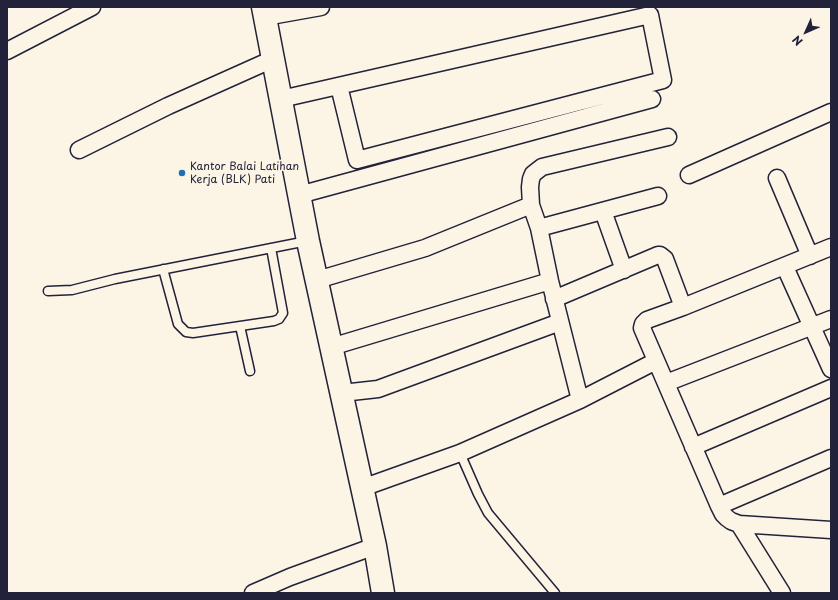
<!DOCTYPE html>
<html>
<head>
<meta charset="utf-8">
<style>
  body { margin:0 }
  #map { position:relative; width:838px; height:600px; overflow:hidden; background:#fcf5e5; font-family:"Playpen Sans",sans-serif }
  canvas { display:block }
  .frame { position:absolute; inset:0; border:8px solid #22223b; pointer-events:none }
  .north { position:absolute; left:786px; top:12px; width:40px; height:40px; -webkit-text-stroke:3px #fcf5e5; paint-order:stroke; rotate:225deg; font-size:11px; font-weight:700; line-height:16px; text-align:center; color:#22223b }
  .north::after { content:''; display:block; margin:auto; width:14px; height:18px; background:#22223b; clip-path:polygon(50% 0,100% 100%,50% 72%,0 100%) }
</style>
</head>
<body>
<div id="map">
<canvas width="838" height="600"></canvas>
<div class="frame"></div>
<div class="north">N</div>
</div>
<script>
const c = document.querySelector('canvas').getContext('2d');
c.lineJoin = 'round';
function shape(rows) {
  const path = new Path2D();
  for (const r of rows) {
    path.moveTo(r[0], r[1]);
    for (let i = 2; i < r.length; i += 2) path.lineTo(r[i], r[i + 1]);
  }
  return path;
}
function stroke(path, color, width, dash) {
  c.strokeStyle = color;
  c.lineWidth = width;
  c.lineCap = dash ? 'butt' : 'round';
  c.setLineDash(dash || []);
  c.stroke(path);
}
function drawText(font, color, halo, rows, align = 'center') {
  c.font = font + ' "Playpen Sans",sans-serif';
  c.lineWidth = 3;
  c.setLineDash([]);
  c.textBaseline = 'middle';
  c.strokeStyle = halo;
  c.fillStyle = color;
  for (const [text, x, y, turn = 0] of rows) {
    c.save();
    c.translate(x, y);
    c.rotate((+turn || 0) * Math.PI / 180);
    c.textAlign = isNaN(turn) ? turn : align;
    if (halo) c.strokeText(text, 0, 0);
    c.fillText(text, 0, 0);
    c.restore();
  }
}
const lane = shape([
  [163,269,178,324,186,332,193,333,274,321,279,319,283,313,271,248],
  [48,291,72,290,115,279,307,241],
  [240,326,250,371],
  [460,453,478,494,488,513,555,593]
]);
const street = shape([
  [265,17,321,7],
  [7,51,92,7],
  [281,99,650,15,663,80,357,160,339,86],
  [79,150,168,106,273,59],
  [689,175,831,112],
  [777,178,810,256],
  [299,195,652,99],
  [531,205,530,187,531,179,533,174,542,167,668,137],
  [603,211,624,270],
  [539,228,658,196],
  [831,247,683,307,647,320,643,324,642,328,719,506,723,514,727,518,731,521,739,524,831,530],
  [785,267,831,369],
  [317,280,425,248,531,205,539,228,550,281,580,400],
  [554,299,658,255,660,255,665,259,683,307],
  [331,347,550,281],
  [666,383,831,319],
  [342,393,378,389,560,322],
  [693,447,831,388],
  [362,488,460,453,580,400,656,361],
  [719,506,831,458],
  [739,524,782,593],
  [253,593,290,577,375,546]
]);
const secondary = shape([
  [263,7,308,241,375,546,383,593]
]);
const markers = [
  [182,173,4,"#1f6fb2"]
];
const poiNames = [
  ["Kantor Balai Latihan",190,167],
  ["Kerja (BLK) Pati",190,180]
];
stroke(lane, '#22223b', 11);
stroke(street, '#22223b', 19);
stroke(secondary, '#22223b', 25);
stroke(lane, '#fcf5e5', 8);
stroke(street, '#fcf5e5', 16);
stroke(secondary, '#fcf5e5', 22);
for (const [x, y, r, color] of markers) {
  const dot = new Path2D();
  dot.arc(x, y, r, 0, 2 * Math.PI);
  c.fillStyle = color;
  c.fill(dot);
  stroke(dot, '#fcf5e5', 1.5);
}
drawText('11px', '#22223b', '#fcf5e5', poiNames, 'left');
</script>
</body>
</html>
